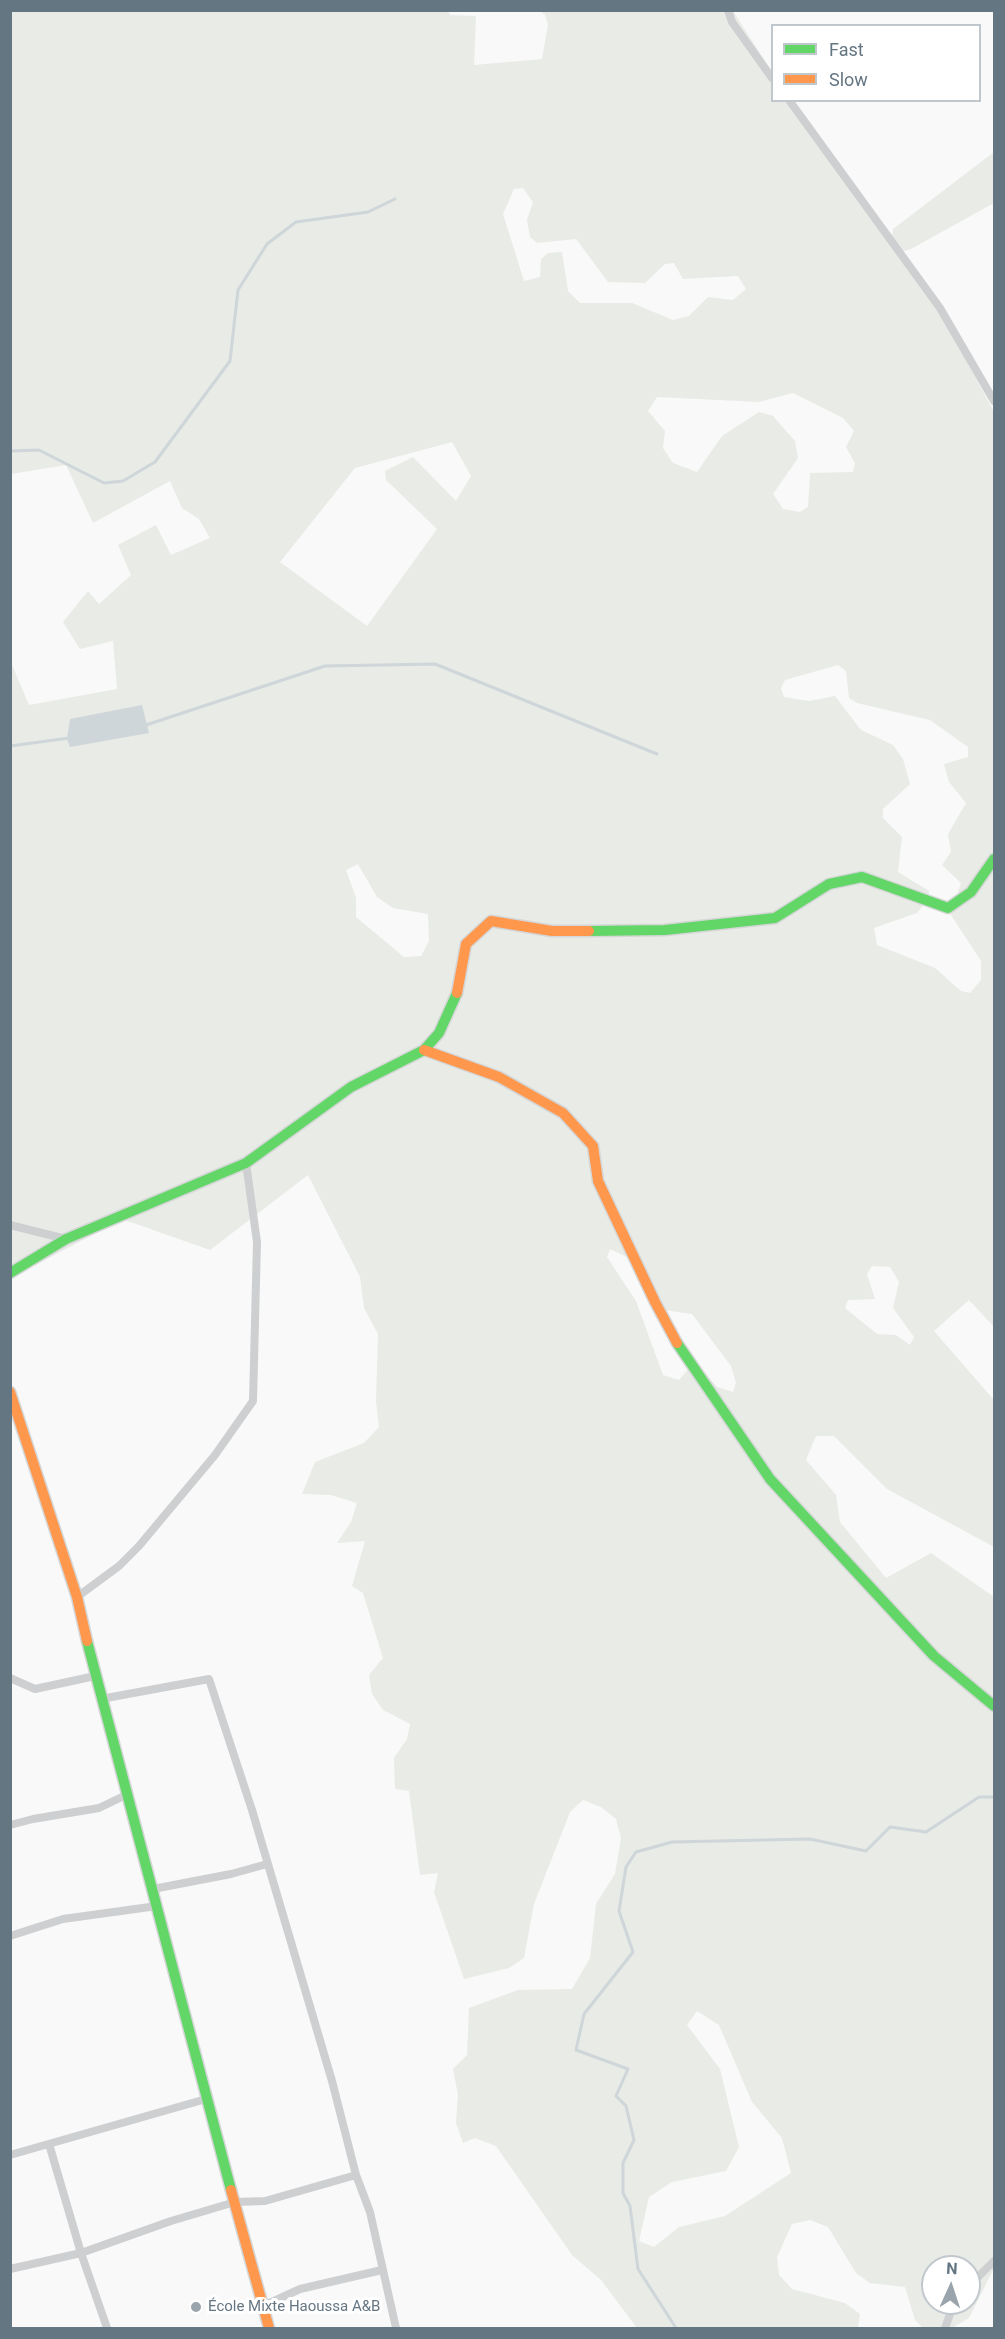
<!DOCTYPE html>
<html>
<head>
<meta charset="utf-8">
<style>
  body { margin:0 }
  #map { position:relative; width:1005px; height:2339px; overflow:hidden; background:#f9f9f9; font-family:Roboto,sans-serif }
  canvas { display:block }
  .frame { position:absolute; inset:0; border:12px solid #657683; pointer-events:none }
  .legend { position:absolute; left:771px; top:24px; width:210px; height:78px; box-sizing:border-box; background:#fff; border:2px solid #c1c8cd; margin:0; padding:8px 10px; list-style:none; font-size:18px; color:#657683 }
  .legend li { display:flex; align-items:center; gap:12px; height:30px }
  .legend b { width:30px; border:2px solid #c1c8cd }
  .north { position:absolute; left:921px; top:2255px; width:60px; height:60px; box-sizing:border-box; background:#fff; border:2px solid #c1c8cd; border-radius:50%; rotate:3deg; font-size:16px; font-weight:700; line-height:24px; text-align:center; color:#657683 }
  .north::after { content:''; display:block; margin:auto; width:21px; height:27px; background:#99a4ac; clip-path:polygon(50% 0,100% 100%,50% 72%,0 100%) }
</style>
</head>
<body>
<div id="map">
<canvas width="1005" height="2339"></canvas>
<div class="frame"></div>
<ul class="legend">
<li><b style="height:8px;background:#63d668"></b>Fast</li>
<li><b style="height:8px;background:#ff974d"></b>Slow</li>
</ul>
<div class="north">N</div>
</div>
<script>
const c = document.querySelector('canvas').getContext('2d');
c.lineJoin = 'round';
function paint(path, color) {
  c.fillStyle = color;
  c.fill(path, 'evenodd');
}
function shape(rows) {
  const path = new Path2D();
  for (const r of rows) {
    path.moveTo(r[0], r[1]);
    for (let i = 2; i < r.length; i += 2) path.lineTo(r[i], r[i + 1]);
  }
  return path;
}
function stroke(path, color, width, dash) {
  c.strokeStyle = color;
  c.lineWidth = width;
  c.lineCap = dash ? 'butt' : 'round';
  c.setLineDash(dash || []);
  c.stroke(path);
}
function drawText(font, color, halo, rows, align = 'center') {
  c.font = font + ' Roboto,sans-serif';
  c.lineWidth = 6;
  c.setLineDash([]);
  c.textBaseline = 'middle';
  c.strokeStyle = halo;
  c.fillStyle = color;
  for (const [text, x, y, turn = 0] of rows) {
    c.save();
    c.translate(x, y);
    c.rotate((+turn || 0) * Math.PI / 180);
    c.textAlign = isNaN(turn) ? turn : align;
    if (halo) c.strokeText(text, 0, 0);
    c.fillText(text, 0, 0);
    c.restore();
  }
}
const green = shape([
  [11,11,448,11,450,15,476,16,474,65,542,59,548,24,545,15,540,11,733,11,772,72,772,100,791,101,942,315,994,412,994,1327,969,1300,934,1331,994,1400,994,1547,887,1489,834,1436,816,1436,806,1460,836,1495,840,1522,886,1578,931,1553,994,1597,994,2268,969,2318,952,2328,923,2328,915,2320,905,2287,870,2283,856,2273,828,2227,810,2220,792,2224,777,2257,779,2275,792,2289,845,2303,860,2314,858,2328,637,2328,601,2280,572,2255,496,2146,475,2138,463,2143,456,2123,458,2095,453,2069,467,2055,469,2008,518,1990,572,1989,590,1958,596,1904,615,1874,621,1838,616,1819,601,1807,583,1800,570,1812,534,1904,524,1958,509,1968,464,1979,434,1892,438,1873,420,1875,409,1791,395,1789,394,1758,407,1739,410,1724,383,1710,372,1694,369,1675,383,1658,363,1593,352,1586,365,1541,337,1543,351,1522,357,1503,331,1495,302,1494,315,1462,364,1443,379,1427,376,1401,378,1334,364,1308,360,1277,308,1175,210,1250,122,1219,34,1266,11,1272,10,660,29,705,117,689,113,641,80,649,63,622,88,591,99,604,131,575,118,545,156,525,171,555,210,538,199,519,182,508,170,481,93,523,66,465,11,474],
  [523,188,533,202,527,220,530,237,537,243,576,239,608,282,645,283,665,264,674,263,683,279,738,276,746,289,733,300,708,297,689,316,673,320,632,303,580,303,568,291,562,252,548,253,541,259,540,277,524,281,503,214,514,189],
  [793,393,843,418,854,431,846,447,855,463,853,472,810,473,808,507,800,512,783,509,773,494,798,458,795,441,773,416,759,412,722,436,697,472,673,463,663,448,665,431,648,411,657,397,759,402],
  [452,442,471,476,456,501,413,457,385,471,386,480,437,529,367,626,280,562,355,468],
  [838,665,846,671,849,698,857,703,930,720,968,747,968,757,944,764,949,782,966,803,948,834,951,852,942,865,961,883,951,915,981,961,981,980,970,993,961,991,935,968,877,945,874,928,917,913,928,899,929,891,898,872,902,837,883,818,883,809,910,784,903,759,893,745,861,730,835,696,809,701,784,697,781,688,785,680],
  [358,864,377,897,393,908,428,914,429,941,421,956,404,957,356,917,356,898,346,870],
  [610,1249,633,1260,657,1309,692,1314,731,1366,736,1383,733,1392,717,1387,699,1366,691,1366,679,1380,663,1375,636,1301,607,1257],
  [872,1266,890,1267,899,1282,893,1308,914,1337,910,1345,896,1335,877,1334,845,1308,848,1300,875,1299,867,1274],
  [697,2011,719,2025,752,2102,782,2138,791,2173,725,2216,679,2227,654,2247,639,2241,649,2197,672,2182,726,2171,739,2147,720,2069,687,2025],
  [933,2267,969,2267,969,2303,933,2303],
  [994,152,994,203,911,249,903,251,892,237,893,229]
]);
const water = shape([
  [142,705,149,733,70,747,67,739,70,719]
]);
const stream = shape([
  [10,451,39,450,104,483,123,481,155,462,230,361,238,290,267,244,296,222,368,212,395,199],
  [143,726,325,666,435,664,657,754],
  [10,746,69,738],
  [676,2328,638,2269,630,2206,623,2193,623,2163,634,2140,626,2106,616,2096,628,2069,576,2050,584,2014,633,1952,619,1911,626,1867,636,1852,672,1842,810,1839,866,1851,890,1827,926,1832,979,1797,994,1797]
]);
const street = shape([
  [728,10,732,22,772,78],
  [789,100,940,308,994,401],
  [10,1225,66,1239],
  [77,1597,119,1566,139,1546,215,1455,253,1401,257,1242,246,1163],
  [10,1678,35,1689,95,1676],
  [101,1699,209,1679,252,1810,332,2081,356,2175],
  [10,1825,33,1819,99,1808,126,1795],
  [153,1889,231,1874,267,1864],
  [10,1936,63,1919,157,1906],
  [49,2144,81,2253,107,2328],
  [10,2155,206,2099],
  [10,2269,81,2253,171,2221,235,2202,265,2201,356,2175,370,2212,396,2328],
  [969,2286,994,2261],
  [263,2306,300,2289,382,2270],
  [945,2328,954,2303]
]);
const fast = shape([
  [589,931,665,930,775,918,829,884,862,877,948,908,971,892,994,859],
  [10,1273,66,1239,246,1163,351,1087,424,1050,439,1033,457,993],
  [677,1343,770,1479,934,1656,994,1706],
  [87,1641,231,2190]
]);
const slow = shape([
  [457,993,466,944,491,921,552,931,589,931],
  [424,1050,499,1077,563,1113,593,1146,598,1181,655,1302,677,1343],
  [10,1392,77,1597,87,1641],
  [231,2190,269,2328]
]);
const markers = [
  [196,2307,6,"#99a4ac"]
];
const poiNames = [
  ["École Mixte Haoussa A&B",208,2307]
];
paint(green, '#e8ebe6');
paint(water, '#ced6d9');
stroke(stream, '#ced6d9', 3);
stroke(fast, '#d5d6d7', 13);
stroke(slow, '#d5d6d7', 13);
stroke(street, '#cecfd0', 8);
stroke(fast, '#63d668', 10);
stroke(slow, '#ff974d', 10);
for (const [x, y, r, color] of markers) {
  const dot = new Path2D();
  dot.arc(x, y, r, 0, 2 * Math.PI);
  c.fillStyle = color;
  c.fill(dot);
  stroke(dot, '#fff', 2);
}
drawText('15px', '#657683', '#fff', poiNames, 'left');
</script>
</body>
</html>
